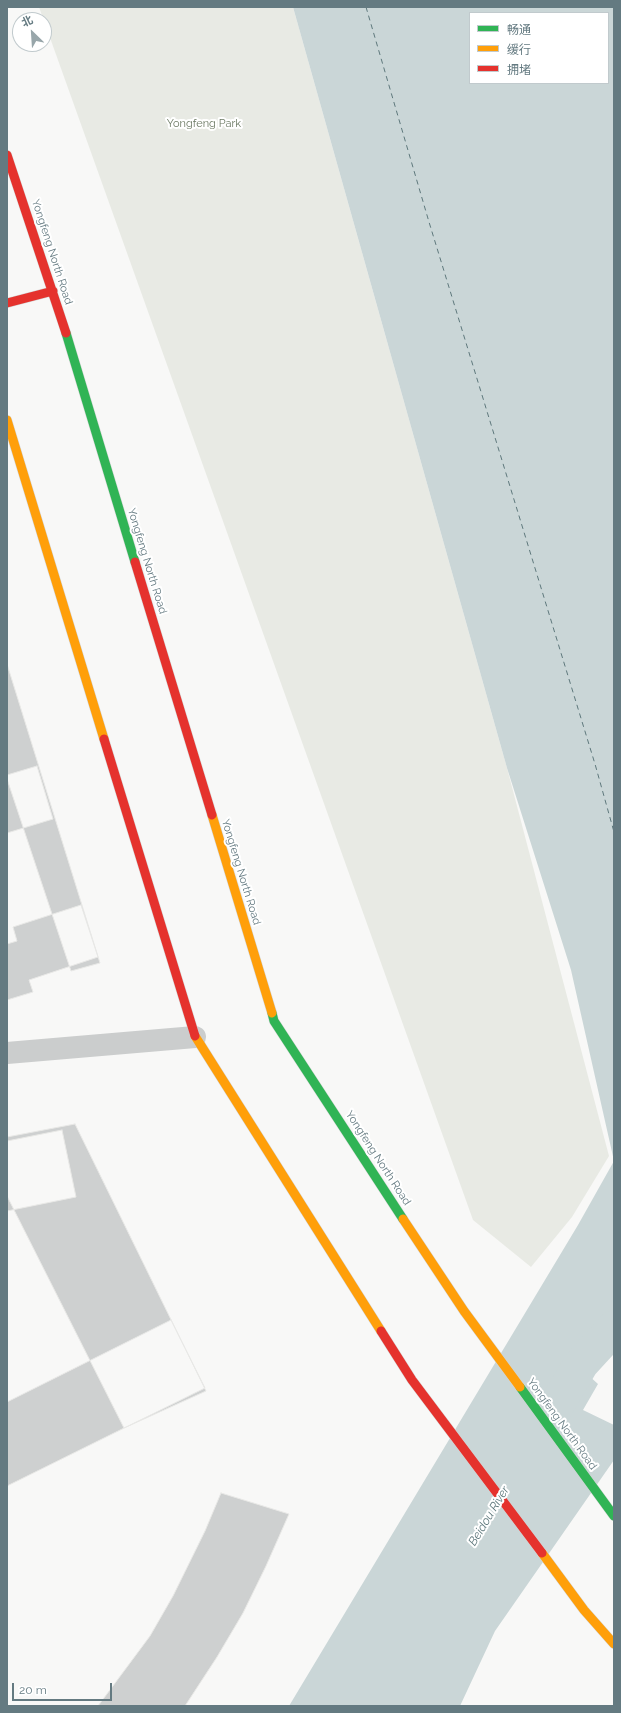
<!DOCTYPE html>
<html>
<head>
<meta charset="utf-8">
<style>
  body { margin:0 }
  #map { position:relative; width:621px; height:1713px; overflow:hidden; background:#f8f8f7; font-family:Raleway,"Noto Sans SC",sans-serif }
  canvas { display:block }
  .frame { position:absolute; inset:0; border:8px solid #647a81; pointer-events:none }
  .legend { position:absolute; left:469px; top:12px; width:140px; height:72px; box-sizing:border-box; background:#fff; border:1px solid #c1cacd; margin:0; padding:5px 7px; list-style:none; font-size:12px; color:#647a81 }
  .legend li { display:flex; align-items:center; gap:8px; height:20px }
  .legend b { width:20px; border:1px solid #c1cacd }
  .north { position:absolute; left:12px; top:12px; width:40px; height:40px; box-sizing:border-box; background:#fff; border:1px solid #c1cacd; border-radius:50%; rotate:335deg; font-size:11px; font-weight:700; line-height:16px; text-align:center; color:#647a81 }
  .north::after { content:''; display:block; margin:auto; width:14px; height:18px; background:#98a6aa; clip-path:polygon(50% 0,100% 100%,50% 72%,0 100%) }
  .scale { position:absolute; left:12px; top:1683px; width:100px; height:18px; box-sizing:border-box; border:2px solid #647a81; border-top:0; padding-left:5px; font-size:12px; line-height:14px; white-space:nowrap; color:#647a81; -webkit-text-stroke:3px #fff; paint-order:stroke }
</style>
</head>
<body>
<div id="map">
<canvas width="621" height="1713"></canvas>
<div class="frame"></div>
<ul class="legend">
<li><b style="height:5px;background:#30b455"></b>畅通</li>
<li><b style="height:5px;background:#ff9f0a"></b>缓行</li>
<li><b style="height:5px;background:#e5322d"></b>拥堵</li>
</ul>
<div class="north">北</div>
<div class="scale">20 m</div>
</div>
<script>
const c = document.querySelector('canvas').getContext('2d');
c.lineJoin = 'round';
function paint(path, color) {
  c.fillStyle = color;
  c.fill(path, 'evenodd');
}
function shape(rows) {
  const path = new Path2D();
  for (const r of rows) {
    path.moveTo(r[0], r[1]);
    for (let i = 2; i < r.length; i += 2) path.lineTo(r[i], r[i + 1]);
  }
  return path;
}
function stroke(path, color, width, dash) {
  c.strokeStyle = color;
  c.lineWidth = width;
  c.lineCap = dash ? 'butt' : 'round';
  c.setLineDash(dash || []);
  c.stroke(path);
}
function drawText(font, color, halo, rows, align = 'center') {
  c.font = font + ' Raleway,sans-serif';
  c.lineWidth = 4;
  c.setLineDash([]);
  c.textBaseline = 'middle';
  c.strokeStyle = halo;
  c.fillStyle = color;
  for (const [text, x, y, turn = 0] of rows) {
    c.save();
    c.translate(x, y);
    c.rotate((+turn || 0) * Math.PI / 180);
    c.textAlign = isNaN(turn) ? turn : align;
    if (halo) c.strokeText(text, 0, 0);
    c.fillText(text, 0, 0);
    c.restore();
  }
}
const green = shape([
  [39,7,293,7,507,768,609,1156,572,1217,531,1267,473,1220]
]);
const water = shape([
  [293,7,614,7,614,1329,590,1336,571,1355,575,1363,598,1384,583,1410,614,1425,614,1460,495,1631,460,1706,289,1706,578,1225,614,1161,571,970,507,768],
  [470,13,608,13,608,83,470,83]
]);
const canal = shape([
  [555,1408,581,1364,614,1328]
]);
const ferry = shape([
  [366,7,429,222,595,764,614,832]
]);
const building = shape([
  [7,664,100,963,71,971,7,779,7,664],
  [37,766,53,819,7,833,7,775,37,766],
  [81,905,98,957,29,980,33,992,7,1000,7,944,17,941,13,927,81,905],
  [75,1124,206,1391,124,1428,7,1196,7,1137,75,1124],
  [62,1130,76,1197,7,1211,7,1141,62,1130],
  [171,1320,205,1388,7,1486,7,1402,171,1320],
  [221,1493,289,1514,266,1566,243,1613,217,1657,185,1706,98,1706,150,1636,173,1596,205,1531,221,1493]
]);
const street = shape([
  [7,1053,195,1037]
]);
const fast = shape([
  [66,333,135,562],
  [272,1013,274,1021,403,1219],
  [520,1387,614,1516]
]);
const slow = shape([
  [7,420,104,739],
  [212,815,272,1013],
  [195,1036,381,1331],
  [403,1219,464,1311,520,1387],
  [542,1553,584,1610,614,1644]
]);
const jam = shape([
  [7,155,66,333],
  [7,303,53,291],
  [135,562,212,815],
  [104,739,195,1036],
  [381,1331,412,1380,542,1553]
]);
const parkNames = [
  ["Yongfeng Park",204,124]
];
const streetNames = [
  ["Yongfeng North Road",52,252,72],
  ["Yongfeng North Road",147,561,73],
  ["Yongfeng North Road",241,872,73],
  ["Yongfeng North Road",378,1158,57],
  ["Yongfeng North Road",562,1424,54]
];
const waterNames = [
  ["Beidou River",489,1516,-59]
];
paint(green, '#e8eae4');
paint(water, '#cad6d7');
stroke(canal, '#cad6d7', 35);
stroke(ferry, '#5e787c', 1, [5, 4]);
paint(building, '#ced0d0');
stroke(building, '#e8e8e6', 1);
stroke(fast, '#d4d5d5', 10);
stroke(slow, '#d4d5d5', 10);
stroke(jam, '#d4d5d5', 10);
stroke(street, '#cbcdcd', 22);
stroke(fast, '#30b455', 9);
stroke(slow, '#ff9f0a', 9);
stroke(jam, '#e5322d', 9);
drawText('11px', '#6b7963', '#fff', parkNames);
drawText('11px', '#647a81', '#fff', streetNames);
drawText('italic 12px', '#5e787c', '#fff', waterNames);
</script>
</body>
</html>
